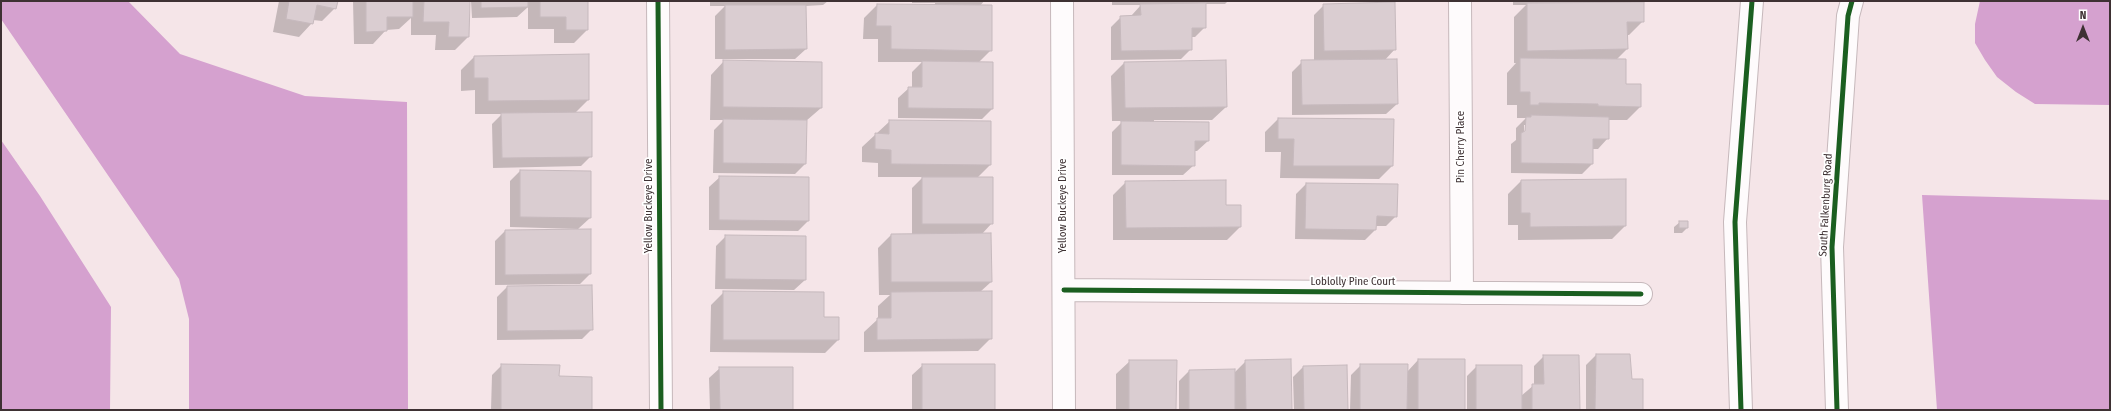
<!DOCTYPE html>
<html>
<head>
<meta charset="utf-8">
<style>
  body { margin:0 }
  #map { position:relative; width:2111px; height:411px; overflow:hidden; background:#f5e5e8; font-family:"Fira Sans Condensed",sans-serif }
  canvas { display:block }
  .frame { position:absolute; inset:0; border:2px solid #3e3133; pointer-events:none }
  .north { position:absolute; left:2063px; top:8px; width:40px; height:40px; -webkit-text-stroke:3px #fff; paint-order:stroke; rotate:0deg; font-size:11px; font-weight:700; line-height:16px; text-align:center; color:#3e3133 }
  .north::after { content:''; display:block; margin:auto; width:14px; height:18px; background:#3e3133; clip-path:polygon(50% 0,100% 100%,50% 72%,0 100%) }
</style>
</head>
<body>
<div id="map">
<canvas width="2111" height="411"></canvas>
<div class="frame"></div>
<div class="north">N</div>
</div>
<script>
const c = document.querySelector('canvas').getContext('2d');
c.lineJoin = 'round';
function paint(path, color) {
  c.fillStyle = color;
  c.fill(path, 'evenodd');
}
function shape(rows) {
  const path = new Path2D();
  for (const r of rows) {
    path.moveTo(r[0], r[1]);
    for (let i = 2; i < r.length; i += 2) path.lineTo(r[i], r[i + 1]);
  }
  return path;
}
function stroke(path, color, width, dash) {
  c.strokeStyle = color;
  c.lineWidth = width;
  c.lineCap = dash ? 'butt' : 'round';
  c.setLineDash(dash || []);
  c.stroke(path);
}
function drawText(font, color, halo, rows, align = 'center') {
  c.font = font + ' "Fira Sans Condensed",sans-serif';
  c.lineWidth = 3.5;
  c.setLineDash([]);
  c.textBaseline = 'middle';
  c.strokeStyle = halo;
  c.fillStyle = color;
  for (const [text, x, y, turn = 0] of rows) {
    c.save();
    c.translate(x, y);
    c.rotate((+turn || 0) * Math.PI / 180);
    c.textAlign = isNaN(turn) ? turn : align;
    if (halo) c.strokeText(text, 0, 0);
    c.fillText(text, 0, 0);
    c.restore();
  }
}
const water = shape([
  [1,1,128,1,180,54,305,96,407,102,408,410,189,410,189,319,179,279,1,19],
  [1980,1,2110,1,2110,105,2035,104,2016,92,1997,77,1985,60,1975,43,1975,24],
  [1,140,40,196,111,307,110,410,1,410],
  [1922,195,2110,200,2110,410,1937,410]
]);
const shadow = shape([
  [279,1,337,1,335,8,322,21,313,20,312,23,299,37,273,32],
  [353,1,469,1,468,37,455,50,435,50,436,35,411,35,411,18,399,29,386,30,373,44,354,44],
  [471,1,587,1,587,30,574,43,554,43,554,29,528,29,528,7,517,17,472,18],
  [710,1,828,1,823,5,805,6,806,49,795,59,715,59,715,16,725,6,710,6],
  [912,1,984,1,980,6,991,50,978,63,992,109,982,119,898,118,898,98,909,88,912,88,912,72,922,62,878,62,878,39,863,39,864,18,877,5,935,5,935,3,912,3],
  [1112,1,1228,1,1225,4,1205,4,1205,27,1195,37,1191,37,1191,49,1181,59,1111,60,1111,27,1121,17,1131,16,1141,5,1112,5],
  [1513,1,1633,1,1631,3,1643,21,1629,35,1627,35,1627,49,1616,60,1625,85,1640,107,1627,120,1608,120,1608,138,1598,149,1592,149,1592,164,1582,174,1511,173,1511,144,1516,140,1516,128,1526,118,1517,118,1517,105,1507,105,1507,73,1516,63,1514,63,1514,17,1526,5,1513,5],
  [1524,125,1526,125,1524,136],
  [1324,5,1395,49,1384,61,1397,104,1386,114,1292,115,1292,72,1302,62,1314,61,1314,15],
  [474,57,588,100,575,113,591,156,581,166,493,168,492,124,502,114,475,114,475,90,461,91,461,70],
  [724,61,821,108,806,121,805,164,795,174,713,173,714,130,724,120,710,120,711,75],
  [1124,63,1226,107,1212,120,1154,120,1154,122,1208,141,1197,151,1194,151,1194,165,1183,175,1112,175,1112,132,1123,121,1112,121,1111,76],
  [1278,119,1392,166,1379,179,1280,178,1281,152,1265,152,1265,132],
  [890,121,990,165,977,178,992,223,981,235,991,282,980,292,991,338,978,351,864,352,864,332,878,319,878,306,890,295,879,295,878,248,891,235,912,235,912,188,923,177,878,177,878,163,862,162,862,147],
  [520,171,590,218,578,229,510,227,510,181],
  [720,177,808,221,798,231,709,230,709,187],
  [1521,181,1625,226,1612,239,1518,240,1518,225,1508,225,1508,194],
  [1126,182,1225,206,1240,227,1227,240,1113,240,1113,195],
  [1306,184,1396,216,1386,226,1375,226,1375,230,1365,240,1295,239,1296,194],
  [1680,222,1687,228,1682,233,1674,233,1674,227],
  [505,231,590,274,580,284,495,285,495,241],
  [726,236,805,280,794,290,715,289,716,246],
  [591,286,592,329,582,339,497,340,497,297,507,287],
  [724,292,823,318,838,340,825,353,710,352,711,305],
  [1596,355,1631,380,1643,410,1586,410,1586,365],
  [1544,356,1579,410,1467,410,1467,376,1477,366,1521,396,1534,385,1534,366],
  [1418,360,1464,410,1350,410,1351,375,1361,365,1407,372],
  [1130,361,1175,410,1116,410,1116,374],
  [1246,361,1291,410,1179,410,1179,381,1189,371,1234,373],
  [502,365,558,377,591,410,491,410,492,375],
  [923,365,994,410,912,410,912,375],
  [1303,367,1347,410,1294,410,1293,377],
  [720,368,792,410,710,410,709,378]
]);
const building = shape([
  [289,1,338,1,336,9,317,5,313,24,286,19,289,1],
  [366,1,413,1,413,17,387,17,387,31,366,32,366,1],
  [424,1,470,1,469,37,448,37,449,22,423,22,424,1],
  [481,1,528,1,528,7,481,8,481,1],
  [540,1,588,1,588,30,566,30,566,17,540,17,540,1],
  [1395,2,1396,50,1324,51,1323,4,1395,2],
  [1644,2,1644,22,1627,22,1628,49,1527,51,1527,3,1644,2],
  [1206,3,1206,28,1192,28,1192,50,1121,51,1120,16,1141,15,1140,4,1206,3],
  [877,4,992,5,992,51,891,49,891,26,876,26,877,4],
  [725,5,806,5,807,49,725,50,725,5],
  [589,54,589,100,488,101,488,78,474,78,474,56,589,54],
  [1520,58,1626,59,1626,84,1641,84,1641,107,1598,106,1598,104,1539,103,1539,105,1530,105,1530,92,1520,92,1520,58],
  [1397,59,1398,104,1302,105,1301,60,1397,59],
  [723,60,822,62,822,108,723,107,723,60],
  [1226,60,1227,107,1125,108,1124,62,1226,60],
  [922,61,993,62,993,109,908,108,908,87,922,87,922,61],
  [592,112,592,157,502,158,501,113,592,112],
  [1531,115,1609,117,1609,139,1593,139,1593,164,1521,163,1521,133,1525,131,1526,117,1531,117,1531,115],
  [1278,118,1394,119,1393,166,1293,166,1294,139,1278,139,1278,118],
  [723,119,807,120,806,164,723,163,723,119],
  [889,120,991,121,991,165,891,164,891,150,875,149,875,133,889,134,889,120],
  [1121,121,1209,122,1209,141,1195,141,1195,166,1121,165,1121,121],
  [520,170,591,171,591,218,520,217,520,170],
  [719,176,809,177,809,221,719,220,719,176],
  [922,177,993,177,993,224,922,224,922,177],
  [1626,179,1626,226,1530,227,1530,213,1521,213,1521,180,1626,179],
  [1226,180,1226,205,1241,205,1241,227,1126,228,1125,181,1226,180],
  [1306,183,1398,184,1397,217,1377,216,1376,230,1305,229,1306,183],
  [1679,221,1688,221,1688,228,1679,228,1679,221],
  [591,229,591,274,505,275,505,230,591,229],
  [991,233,992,282,891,282,891,234,991,233],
  [725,235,806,236,806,280,725,279,725,235],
  [592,285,593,330,507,331,507,286,592,285],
  [723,291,824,292,824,317,839,317,839,340,723,340,723,291],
  [992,291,992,339,877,340,877,318,891,318,891,292,992,291],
  [1596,354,1630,354,1632,379,1643,379,1643,410,1595,410,1596,354],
  [1543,355,1579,355,1580,410,1532,410,1532,384,1544,384,1543,355],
  [1291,359,1292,410,1246,410,1245,360,1291,359],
  [1418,359,1465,359,1465,410,1418,410,1418,359],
  [1129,360,1177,360,1176,410,1129,410,1129,360],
  [501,364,560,365,559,376,592,377,592,410,501,410,501,364],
  [922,364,995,364,995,410,922,410,922,364],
  [1360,364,1408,364,1407,410,1360,410,1360,364],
  [1347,365,1348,410,1304,410,1303,366,1347,365],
  [1476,365,1522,365,1522,410,1476,410,1476,365],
  [719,367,793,367,793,410,720,410,719,367],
  [1235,369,1235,410,1189,410,1189,370,1235,369]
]);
const street = shape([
  [658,1,661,410],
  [1062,1,1064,410],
  [1460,1,1462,293],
  [1064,290,1641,294]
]);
const secondary = shape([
  [1741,410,1735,222,1752,1],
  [1837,410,1832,247,1848,16,1852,1]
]);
const cycleway = shape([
  [658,1,661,410],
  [1064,290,1641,294],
  [1741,410,1735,222,1752,1],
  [1837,410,1832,247,1848,16,1852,1]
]);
const streetNames = [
  ["Pin Cherry Place",1461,147,-90],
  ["South Falkenburg Road",1826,205,-87],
  ["Yellow Buckeye Drive",649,206,-90],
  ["Yellow Buckeye Drive",1063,206,-90],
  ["Loblolly Pine Court",1353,282]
];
paint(water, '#d5a1cf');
paint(shadow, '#0003');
paint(building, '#dacdd1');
stroke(building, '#c6b9bd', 1);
stroke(street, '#c6b8bb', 24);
stroke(secondary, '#c6b8bb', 24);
stroke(street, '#fefbfc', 22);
stroke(secondary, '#fefbfc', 22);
stroke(cycleway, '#1b5e20', 5);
drawText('11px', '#3e3133', '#fff', streetNames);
</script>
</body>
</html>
